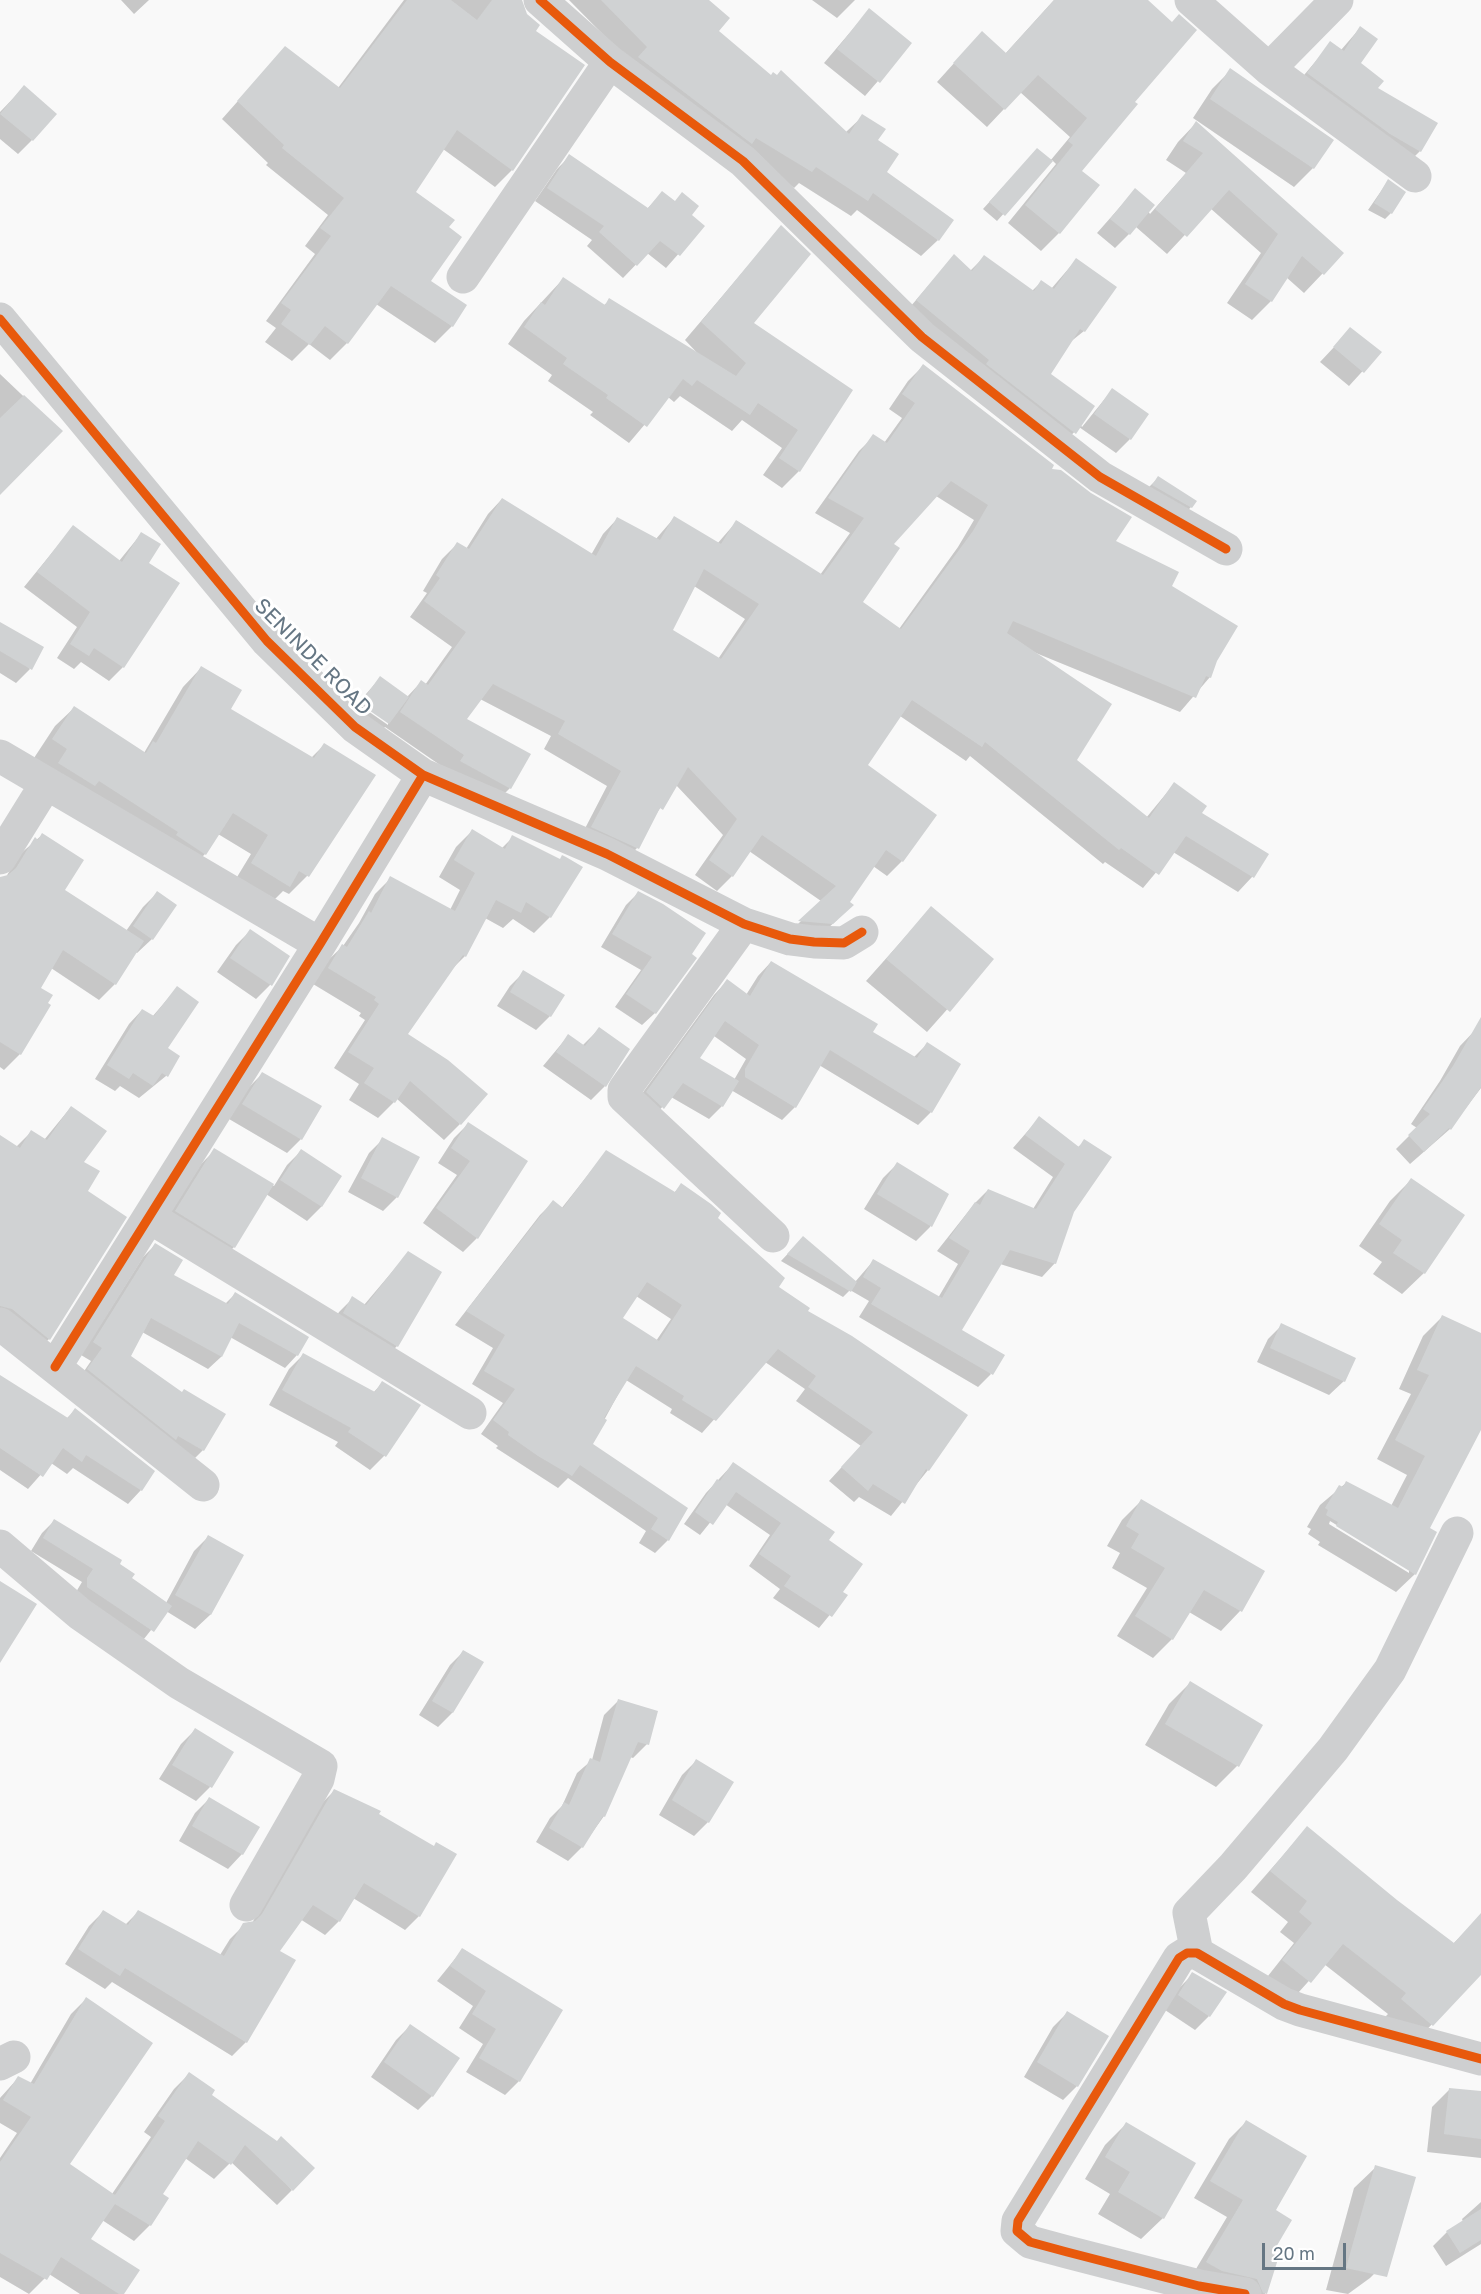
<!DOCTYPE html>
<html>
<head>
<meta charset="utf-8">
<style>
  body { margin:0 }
  #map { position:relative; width:1481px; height:2294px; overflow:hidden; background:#f9f9f9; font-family:"Golos Text",sans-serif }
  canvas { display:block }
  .scale { position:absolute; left:1262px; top:2243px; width:84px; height:27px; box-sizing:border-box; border:3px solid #657683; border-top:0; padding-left:8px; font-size:18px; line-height:21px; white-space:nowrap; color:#657683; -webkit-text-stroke:4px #fff; paint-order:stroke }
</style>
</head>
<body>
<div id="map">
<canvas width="1481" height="2294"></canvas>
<div class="scale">20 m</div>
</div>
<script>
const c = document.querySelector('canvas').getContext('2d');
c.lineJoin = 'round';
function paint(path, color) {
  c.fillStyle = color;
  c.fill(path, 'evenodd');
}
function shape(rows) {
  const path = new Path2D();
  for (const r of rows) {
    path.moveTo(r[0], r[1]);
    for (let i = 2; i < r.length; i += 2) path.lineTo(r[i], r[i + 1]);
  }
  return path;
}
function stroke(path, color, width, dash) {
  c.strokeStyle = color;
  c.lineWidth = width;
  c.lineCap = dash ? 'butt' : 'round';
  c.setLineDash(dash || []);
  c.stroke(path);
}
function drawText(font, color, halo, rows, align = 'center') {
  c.font = font + ' "Golos Text",sans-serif';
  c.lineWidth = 6;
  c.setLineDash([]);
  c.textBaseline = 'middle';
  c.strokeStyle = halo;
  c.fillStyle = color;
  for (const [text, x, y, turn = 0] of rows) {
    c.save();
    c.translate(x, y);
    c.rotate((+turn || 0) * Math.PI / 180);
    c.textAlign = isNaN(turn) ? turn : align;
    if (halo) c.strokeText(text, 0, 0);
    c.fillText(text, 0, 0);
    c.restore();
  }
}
const shadow = shape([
  [121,0,149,0,134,14],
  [404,0,520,0,534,31,512,170,495,187,443,149,414,192,447,228,429,282,452,326,435,343,376,304,347,343,330,360,309,344,292,361,265,342,276,328,266,321,315,254,305,246,328,215,266,165,268,163,222,119,285,48,338,88],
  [569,0,707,0,717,31,771,77,846,132,863,116,876,140,885,173,938,240,921,256,857,210,851,216,799,183,794,188,632,64],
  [812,0,855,0,837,18],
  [1054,0,1146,0,1133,102,1080,171,1059,233,1041,251,1008,223,1056,164,1052,160,997,221,983,209,1031,156,1050,161,1070,137,1020,92,987,127,937,82,965,51,1005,54],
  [869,10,910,44,865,96,824,63],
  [1360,28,1359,64,1420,151,1406,165,1294,87,1331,43,1341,50],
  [1231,70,1332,140,1313,168,1294,187,1193,118,1212,89],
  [24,87,32,140,18,154,0,139,0,112],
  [1196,123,1342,253,1304,293,1286,277,1271,301,1252,320,1227,303,1261,253,1210,208,1167,254,1136,227,1115,248,1097,233,1135,190,1150,214,1186,173,1166,160,1178,142],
  [570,156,647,209,662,193,703,226,666,268,647,253,623,278,587,246,592,240,535,201,557,169],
  [1388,181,1391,213,1385,219,1368,210],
  [781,227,752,324,851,391,799,471,782,488,763,475,782,448,742,420,732,431,680,396,674,402,668,397,629,443,590,415,593,412,548,381,552,375,508,344,524,321,563,279,603,306,610,300,700,356,685,340],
  [954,256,970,271,984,257,1031,292,1041,282,1051,289,1076,260,1084,331,1069,343,1049,374,1082,427,1112,390,1130,439,1116,453,1079,427,1061,446,904,314],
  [1351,329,1380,352,1349,386,1320,362],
  [923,366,1049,470,1114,542,1170,587,1215,660,1210,677,1180,712,1031,651,1075,760,1146,818,1174,784,1200,813,1267,854,1252,877,1238,892,1173,852,1143,888,1105,862,1103,864,970,756,966,761,900,716,866,766,935,815,902,861,887,876,873,866,837,920,817,938,786,936,821,901,749,851,732,876,717,891,695,875,723,835,676,785,654,817,637,848,623,863,578,842,607,786,544,749,551,736,480,699,465,720,510,788,495,803,385,727,374,737,347,719,358,704,388,725,388,721,359,702,380,678,407,697,421,682,425,685,452,647,410,617,427,593,423,591,442,559,457,544,466,549,488,514,502,499,591,555,603,534,617,519,655,540,674,518,717,544,737,521,820,575,850,533,815,513,859,451,874,436,884,443,902,418,889,409,908,381],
  [936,496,974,520,958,547,899,629,861,602,892,545],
  [694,586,745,619,718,659,671,630],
  [0,374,60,431,0,492],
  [1158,478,1191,507,1177,521,1144,492],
  [73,527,119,561,141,534,147,563,178,584,123,667,109,681,81,662,74,669,57,658,77,627,24,587],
  [0,624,30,669,16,683,0,673],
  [201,668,229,710,311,758,324,745,307,876,289,894,283,891,270,904,234,882,251,854,218,834,205,854,187,872,34,758,55,726,74,708,144,753,183,687],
  [472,831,501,849,513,837,550,917,534,933,513,919,503,928,485,918,465,956,450,971,406,1035,460,1124,444,1140,397,1099,378,1118,349,1100,359,1084,334,1068,365,1020,359,1016,361,1013,313,984,326,962,343,946,359,923,375,894,391,878,450,910,460,890,439,877,456,847],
  [42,835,63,890,126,931,143,907,157,893,175,905,152,939,137,953,135,952,115,984,99,1000,51,968,39,989,20,1054,4,1070,0,1067,0,878,6,877,19,855],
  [638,893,662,905,655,1013,642,1025,615,1007,641,970,601,947,626,905],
  [931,908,992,959,927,1032,866,981],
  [250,931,288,956,270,985,256,999,217,972,236,945],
  [771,962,871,1033,913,1058,927,1044,931,1112,918,1125,819,1065,795,1107,782,1120,731,1090,722,1106,709,1119,671,1097,650,1121,633,1106,714,995,727,981,746,995,758,976],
  [714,1036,746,1059,734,1080,698,1059],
  [524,972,550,1016,536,1030,497,1006,510,986],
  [177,988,166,1049,166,1076,139,1098,120,1086,115,1091,95,1079,129,1024,142,1010,152,1017],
  [1481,1024,1481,1088,1450,1129,1410,1164,1396,1149,1417,1128,1411,1124,1440,1081,1460,1046],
  [599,1029,605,1086,591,1100,543,1066,568,1036,582,1046],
  [262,1074,301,1139,287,1153,229,1119,248,1088],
  [71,1107,86,1191,49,1339,33,1355,0,1328,0,1136,16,1147,31,1132,44,1140],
  [1039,1118,1078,1147,1085,1141,1073,1211,1055,1263,1042,1277,1000,1264,960,1331,991,1374,978,1387,859,1317,869,1301,850,1290,843,1297,781,1261,797,1244,855,1282,874,1260,938,1298,958,1264,937,1251,975,1203,988,1190,1033,1209,1053,1177,1013,1148],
  [468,1124,526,1162,477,1238,463,1252,423,1223,457,1175,438,1163,454,1138],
  [383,1139,397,1197,383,1211,348,1192,369,1153],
  [215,1150,274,1186,287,1165,301,1151,340,1177,321,1207,307,1221,266,1194,234,1247,220,1261,162,1225,201,1164],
  [606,1152,674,1193,681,1185,716,1218,777,1288,806,1311,928,1470,891,1516,859,1497,854,1502,829,1481,861,1446,796,1401,805,1389,765,1362,702,1433,670,1413,672,1409,626,1380,591,1444,686,1509,668,1540,655,1553,639,1543,646,1531,568,1478,558,1488,496,1448,498,1446,481,1434,503,1403,472,1384,493,1348,455,1325,540,1215,553,1202,561,1209],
  [636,1296,671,1319,656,1341,620,1318],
  [897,1164,947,1194,930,1227,916,1241,864,1209,883,1178],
  [1411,1180,1424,1273,1402,1294,1373,1274,1382,1262,1359,1246,1390,1201],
  [155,1245,172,1275,225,1304,235,1294,297,1355,285,1368,230,1337,221,1357,208,1369,142,1332,130,1357,203,1450,190,1463,76,1383,91,1361,81,1355,143,1257],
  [408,1253,397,1346,383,1360,330,1328,339,1312,353,1298,364,1305],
  [1442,1317,1481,1334,1481,1426,1428,1528,1415,1574,1396,1592,1318,1545,1320,1542,1308,1534,1311,1529,1307,1527,1320,1505,1346,1483,1391,1506,1407,1475,1377,1459,1411,1394,1399,1389,1423,1336],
  [1330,1521,1409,1569,1409,1573,1329,1524],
  [1282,1325,1344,1381,1329,1395,1257,1362,1268,1339],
  [303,1355,373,1393,382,1383,419,1406,384,1456,370,1470,335,1446,338,1442,269,1405,289,1369],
  [0,1377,66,1419,75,1410,141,1490,128,1504,73,1468,67,1474,51,1463,28,1489,0,1470],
  [733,1464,827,1540,841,1592,846,1595,819,1628,773,1598,780,1589,749,1566,770,1535,725,1504,700,1535,684,1524,706,1493],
  [1141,1501,1263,1571,1240,1611,1221,1631,1189,1612,1172,1639,1153,1658,1117,1636,1147,1588,1112,1568,1120,1553,1107,1546,1122,1520],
  [54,1521,118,1565,130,1578,166,1603,194,1551,208,1537,242,1556,210,1615,195,1629,166,1611,140,1644,76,1592,82,1582,31,1551,42,1533],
  [464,1651,482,1662,452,1713,438,1727,419,1715,450,1665],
  [1190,1683,1261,1725,1237,1766,1216,1787,1145,1745,1169,1704],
  [618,1701,647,1744,633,1758,630,1757,604,1816,582,1847,568,1861,536,1842,550,1818,562,1806,577,1773,592,1760,604,1715],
  [195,1730,210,1787,196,1801,159,1779,181,1744],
  [696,1761,708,1822,694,1836,659,1815,682,1775],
  [334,1791,378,1814,419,1916,405,1930,353,1898,339,1921,325,1935,300,1919,278,1952,294,1961,246,2042,232,2056,112,1982,105,1989,65,1964,89,1926,103,1912,125,1925,138,1912,220,1955,230,1939,244,1925,252,1923,320,1805],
  [209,1799,242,1854,228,1869,179,1841,195,1813],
  [1307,1828,1396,1901,1453,1944,1481,1915,1481,1973,1412,2045,1382,2020,1388,2014,1324,1964,1290,2002,1264,1981,1294,1943,1280,1932,1288,1922,1251,1892],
  [463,1949,561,2011,519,2081,505,2095,466,2072,483,2044,459,2028,473,2006,437,1981],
  [1193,1974,1209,2016,1195,2030,1165,2010,1179,1988],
  [86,1999,68,2164,112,2194,151,2137,144,2132,174,2089,189,2074,292,2190,277,2205,231,2162,214,2179,185,2158,161,2194,167,2198,150,2225,134,2241,102,2220,89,2240,123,2294,80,2294,49,2274,29,2294,0,2277,0,2158,17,2133,0,2123,0,2098,18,2078,30,2084,71,2014],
  [1067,2013,1107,2037,1077,2086,1063,2100,1024,2077,1053,2027],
  [410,2026,432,2096,418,2110,371,2077,396,2040],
  [1450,2089,1481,2093,1481,2158,1427,2152,1432,2107],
  [1246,2122,1274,2211,1265,2294,1232,2294,1190,2279,1227,2217,1194,2198,1229,2139],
  [1126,2124,1163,2218,1141,2239,1098,2214,1110,2194,1085,2179,1105,2145],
  [1376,2167,1392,2256,1370,2278,1348,2294,1326,2290,1354,2188],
  [1481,2202,1481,2244,1446,2266,1433,2246,1447,2232,1463,2222,1462,2219]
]);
const building = shape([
  [407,0,451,0,477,20,492,0,522,0,527,14,540,25,536,31,585,65,513,171,457,130,416,192,455,220,449,227,462,237,431,281,467,305,453,327,391,286,348,344,325,326,310,345,281,324,291,310,281,303,331,236,320,228,344,198,282,148,284,145,237,101,285,46,340,88],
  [601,0,709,0,730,18,719,31,771,75,773,72,777,75,781,70,849,134,862,114,886,129,878,140,899,154,887,172,954,220,939,241,873,193,868,201,816,167,812,172,756,138,752,144,638,57,647,47],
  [1054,0,1148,0,1172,22,1179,14,1197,30,1135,102,1138,104,1082,171,1100,185,1060,234,1025,205,1073,145,1068,141,1087,118,1038,75,1005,110,953,63,982,31,1006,53],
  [869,8,912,43,880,83,837,49],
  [1360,26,1378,39,1361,63,1384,81,1378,88,1438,123,1421,152,1390,134,1307,73,1330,41,1344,51],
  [1230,68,1334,140,1314,169,1210,99],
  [24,85,57,114,33,141,0,114],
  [1196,121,1344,253,1324,275,1302,256,1272,302,1245,284,1278,234,1229,190,1187,237,1155,209,1203,153,1183,141],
  [1037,148,1053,161,1005,216,989,202],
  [569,154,648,208,662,191,675,201,682,192,699,206,692,215,705,226,680,256,660,241,637,266,599,232,604,226,547,188],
  [1388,179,1406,192,1392,214,1374,203],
  [1135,188,1155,205,1130,235,1110,219],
  [781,225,811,254,754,323,853,390,800,472,779,458,798,430,758,403,750,415,697,380,692,386,683,379,647,427,606,398,608,395,563,364,567,358,524,327,541,302,545,305,563,277,605,305,609,298,736,376,746,363,701,322],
  [954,254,972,271,984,255,1034,291,1041,280,1054,289,1076,258,1117,287,1085,332,1080,329,1051,374,1095,406,1076,434,986,364,989,360,916,300],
  [1350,327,1382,352,1364,373,1333,347],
  [923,364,1054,465,1052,469,1061,470,1091,493,1132,517,1116,541,1179,572,1172,586,1238,626,1217,661,1211,678,1206,676,1196,698,1013,621,1007,633,1112,704,1077,760,1149,818,1174,782,1207,806,1202,813,1269,854,1254,878,1186,836,1159,875,1121,848,1119,850,985,742,982,747,912,700,868,765,937,815,903,862,886,850,850,902,854,905,833,924,798,921,836,886,762,835,733,877,709,860,737,819,688,767,663,810,660,808,639,849,591,827,621,771,558,734,565,721,493,684,467,719,531,754,511,789,460,761,464,755,400,712,421,680,428,685,466,632,424,601,440,578,436,575,457,542,469,549,502,498,596,556,617,517,660,540,674,516,721,544,736,520,823,575,864,518,828,498,873,434,887,443,915,403,902,394],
  [951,481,988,505,973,531,901,629,863,602,900,548,894,544],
  [704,569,759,604,721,659,673,630],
  [1112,388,1149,414,1131,440,1094,414],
  [24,395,63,431,0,495,0,418],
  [1158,476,1197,501,1192,508,1152,485],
  [73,525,122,562,141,532,161,544,149,563,180,583,124,668,94,648,89,656,70,644,90,612,37,572],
  [0,622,44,647,32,670,0,651],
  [201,666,242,690,231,709,314,758,324,743,376,775,309,877,299,871,290,887,251,863,268,835,233,813,206,855,176,835,178,832,99,781,95,786,58,763,67,749,52,739,74,706,146,753,153,741,156,743],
  [380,676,409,697,389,724,360,704],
  [472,829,505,849,512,835,560,859,562,855,566,857,583,867,551,918,526,902,521,913,496,900,466,957,463,955,408,1034,448,1060,488,1094,461,1125,410,1081,395,1103,364,1083,374,1068,348,1052,379,1004,374,1000,376,997,328,968,342,944,347,947,369,911,371,913,390,876,455,911,475,873,454,860],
  [42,833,84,860,65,890,144,941,116,985,63,950,41,988,53,995,48,1003,51,1005,21,1055,0,1042,0,877,8,875,16,868,35,837,38,840],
  [157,891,177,905,153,940,133,926],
  [638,891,663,904,706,933,692,954,697,958,656,1014,626,994,652,957,612,934],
  [931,906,994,959,950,1012,886,959],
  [250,929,290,956,272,986,230,958],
  [771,961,878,1024,873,1032,917,1058,927,1042,961,1064,932,1113,830,1050,796,1108,745,1077,745,1069,759,1045,725,1021,700,1058,739,1081,723,1107,683,1083,664,1109,646,1092,727,979,750,996],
  [523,970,565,995,551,1017,510,992],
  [177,986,199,1002,168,1048,180,1056,168,1077,162,1073,153,1086,133,1073,129,1079,107,1065,142,1009,154,1016],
  [1481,1017,1481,1087,1451,1130,1449,1128,1424,1152,1408,1135,1430,1114,1423,1109,1453,1066],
  [599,1027,630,1049,606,1087,556,1052,568,1034,585,1046],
  [262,1072,322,1106,302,1140,242,1104],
  [71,1106,107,1131,84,1162,100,1171,88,1191,127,1217,50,1340,12,1309,0,1306,0,1135,20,1148,31,1130,47,1140],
  [1039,1116,1079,1147,1084,1139,1112,1157,1074,1212,1056,1264,1010,1250,962,1330,1005,1355,993,1375,871,1304,881,1288,863,1277,873,1259,942,1298,970,1251,949,1238,975,1202,980,1205,988,1189,1036,1209,1065,1164,1025,1135],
  [468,1122,528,1161,478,1239,436,1208,470,1161,451,1148],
  [382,1137,420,1157,398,1198,361,1178],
  [214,1148,274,1184,235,1248,175,1211],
  [301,1149,342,1176,322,1207,280,1180],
  [606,1150,675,1192,681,1183,711,1204,721,1213,718,1218,785,1278,779,1287,810,1308,808,1311,852,1336,968,1415,929,1471,926,1469,905,1504,873,1484,868,1491,841,1467,873,1432,808,1387,816,1376,778,1349,716,1421,682,1400,684,1396,636,1366,604,1418,607,1420,593,1444,688,1508,669,1541,651,1529,658,1518,580,1465,572,1476,538,1456,508,1435,509,1432,493,1420,515,1389,484,1371,505,1335,466,1311,553,1200,563,1208],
  [647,1282,682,1305,659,1341,623,1318],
  [897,1162,949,1194,932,1227,877,1194],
  [1411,1178,1465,1215,1425,1274,1393,1253,1402,1240,1379,1224],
  [803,1236,857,1282,851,1292,787,1254],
  [155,1243,183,1260,174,1275,228,1304,235,1292,309,1337,298,1356,239,1323,222,1357,151,1318,131,1356,182,1392,184,1389,226,1414,204,1451,178,1436,176,1440,87,1369,102,1348,93,1342],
  [408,1251,442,1272,398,1347,343,1313,352,1296,366,1305],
  [1442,1315,1481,1333,1481,1430,1430,1528,1437,1532,1416,1575,1336,1526,1338,1522,1326,1515,1328,1510,1325,1508,1339,1485,1343,1487,1346,1481,1398,1508,1425,1456,1395,1440,1429,1375,1417,1370],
  [1281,1323,1356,1358,1345,1382,1270,1348],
  [303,1353,375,1392,382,1381,421,1405,386,1457,348,1432,351,1428,282,1390],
  [0,1375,68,1418,75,1408,155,1471,142,1491,86,1455,82,1462,63,1448,43,1477,0,1448],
  [733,1462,835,1532,829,1540,863,1564,843,1592,848,1595,832,1617,784,1586,791,1576,759,1554,781,1523,736,1492,713,1525,695,1512,717,1479,720,1481],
  [1141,1499,1265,1571,1242,1612,1204,1590,1173,1640,1135,1616,1165,1568,1131,1548,1139,1534,1126,1526],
  [54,1519,122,1560,120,1564,135,1574,132,1578,172,1606,154,1632,87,1587,87,1578,93,1569,43,1538],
  [208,1535,244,1555,211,1615,175,1595],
  [0,1581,37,1604,0,1663],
  [463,1650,484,1662,453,1713,432,1701],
  [1190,1681,1263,1725,1239,1767,1165,1724],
  [618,1699,658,1711,649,1745,638,1742,605,1817,603,1816,583,1848,549,1828,564,1802,569,1805,590,1758,600,1762],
  [195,1728,234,1752,212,1788,172,1765],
  [696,1759,734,1782,709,1823,672,1800],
  [334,1789,381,1811,379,1814,434,1846,436,1842,457,1854,420,1917,364,1883,340,1922,313,1905,280,1951,296,1960,247,2043,125,1968,120,1976,78,1949,103,1910,128,1925,138,1910,224,1956,243,1923,255,1921,262,1914],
  [209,1797,260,1827,243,1855,192,1826],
  [1307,1826,1397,1900,1454,1943,1481,1913,1481,1975,1433,2026,1401,1999,1406,1993,1343,1944,1311,1983,1282,1960,1312,1923,1299,1912,1307,1901,1270,1871],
  [462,1948,563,2010,520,2082,479,2058,496,2029,472,2014,486,1991,450,1966],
  [1192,1972,1227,1992,1210,2017,1178,1995],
  [86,1997,153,2043,70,2164,115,2195,165,2121,158,2116,189,2072,215,2090,212,2095,277,2141,281,2136,315,2168,293,2191,245,2145,231,2165,198,2141,163,2194,169,2198,151,2226,115,2204,91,2239,140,2270,124,2294,119,2294,61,2257,47,2280,0,2253,0,2162,31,2117,3,2100,18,2076,34,2084],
  [1067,2011,1109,2036,1078,2087,1037,2062],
  [410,2024,460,2058,433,2097,384,2062],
  [1449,2088,1481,2091,1481,2139,1444,2134],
  [1246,2120,1307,2156,1276,2210,1292,2220,1272,2254,1279,2256,1267,2294,1263,2293,1257,2279,1222,2271,1206,2262,1243,2200,1210,2181],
  [1126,2122,1196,2163,1164,2219,1118,2192,1130,2172,1105,2157],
  [1375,2165,1416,2177,1387,2277,1346,2268],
  [1481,2209,1481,2240,1460,2253,1446,2231]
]);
const street = shape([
  [540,0,610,62,743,161,922,337,1100,477,1226,549],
  [1191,0,1269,69,1415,176],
  [1269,69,1337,0],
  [463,277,610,62],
  [0,319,267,641,355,727,423,775,607,854,744,924,790,939,814,942,844,943,862,932],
  [0,756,320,944],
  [0,858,46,784],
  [744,924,629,1083,624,1090,624,1097,773,1236],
  [149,1217,470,1413],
  [0,1324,203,1485],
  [55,1367,320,944,423,775],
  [0,1546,80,1614,179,1683,321,1766,318,1779,246,1905],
  [1197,1953,1189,1913,1233,1867,1333,1749,1390,1670,1457,1533],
  [0,2064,14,2057],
  [1245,2294,1199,2286,1067,2252,1030,2242,1017,2231,1018,2221,1179,1958,1187,1953,1197,1953,1284,2004,1300,2010,1481,2059]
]);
const cycleway = shape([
  [540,0,610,62,743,161,922,337,1100,477,1226,549],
  [0,319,267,641,355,727,423,775,607,854,744,924,790,939,814,942,844,943,862,932],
  [55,1367,320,944,423,775],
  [1245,2294,1199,2286,1067,2252,1030,2242,1017,2231,1018,2221,1179,1958,1187,1953,1197,1953,1284,2004,1300,2010,1481,2059]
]);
const streetNames = [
  ["SENINDE ROAD",313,657,45]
];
paint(shadow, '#0003');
paint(building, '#d0d2d3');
stroke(street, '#cecfd0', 33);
stroke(cycleway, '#e8590c', 9);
drawText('21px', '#657683', '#fff', streetNames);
</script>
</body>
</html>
